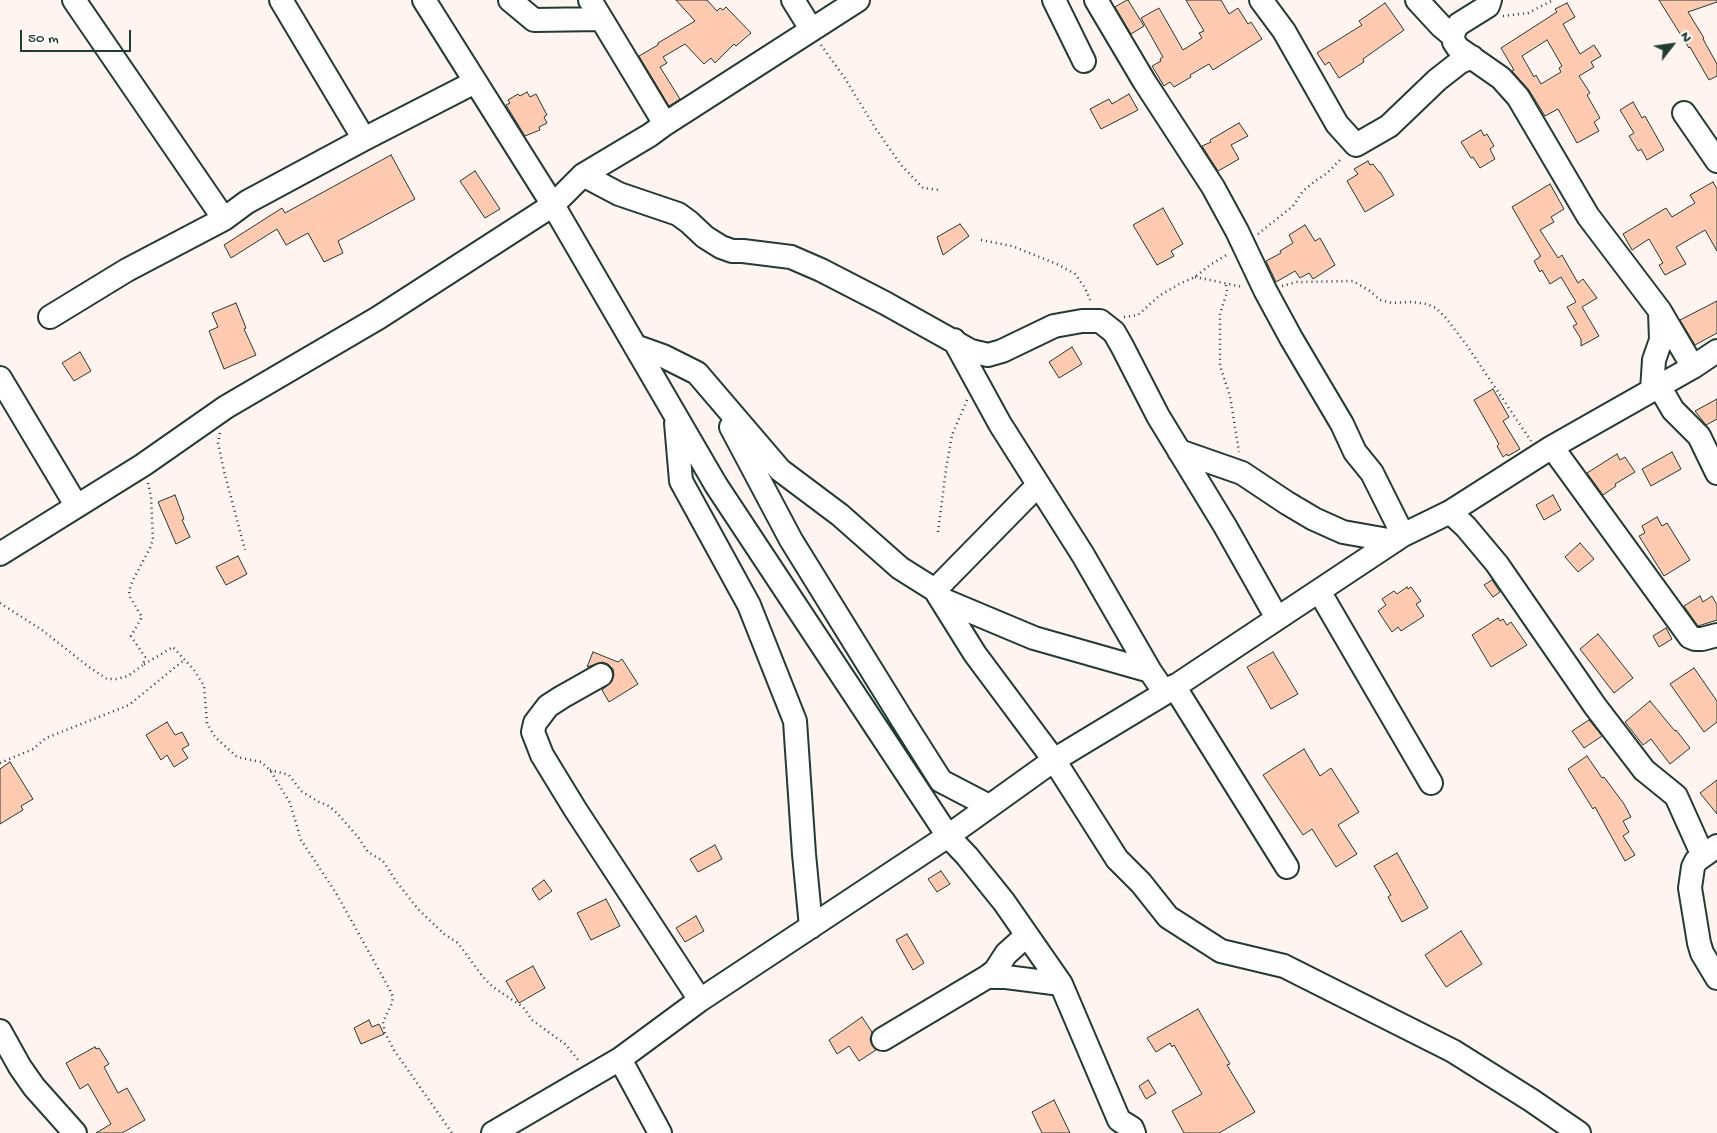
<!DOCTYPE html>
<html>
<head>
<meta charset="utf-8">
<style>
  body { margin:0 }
  #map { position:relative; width:1717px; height:1133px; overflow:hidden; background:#fff4ef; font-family:"Gochi Hand",sans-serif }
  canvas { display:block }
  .north { position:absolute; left:1647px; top:20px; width:50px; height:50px; -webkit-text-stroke:4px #fff; paint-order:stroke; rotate:60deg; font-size:14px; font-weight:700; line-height:20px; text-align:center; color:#1f3d34 }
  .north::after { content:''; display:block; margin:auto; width:18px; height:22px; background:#1f3d34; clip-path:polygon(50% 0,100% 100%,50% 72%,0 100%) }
  .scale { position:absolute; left:20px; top:30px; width:111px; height:22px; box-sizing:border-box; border:2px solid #1f3d34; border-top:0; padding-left:6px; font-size:15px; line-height:18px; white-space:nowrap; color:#1f3d34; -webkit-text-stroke:4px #fff; paint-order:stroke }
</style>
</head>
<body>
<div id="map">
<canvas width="1717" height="1133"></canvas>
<div class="north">N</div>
<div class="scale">50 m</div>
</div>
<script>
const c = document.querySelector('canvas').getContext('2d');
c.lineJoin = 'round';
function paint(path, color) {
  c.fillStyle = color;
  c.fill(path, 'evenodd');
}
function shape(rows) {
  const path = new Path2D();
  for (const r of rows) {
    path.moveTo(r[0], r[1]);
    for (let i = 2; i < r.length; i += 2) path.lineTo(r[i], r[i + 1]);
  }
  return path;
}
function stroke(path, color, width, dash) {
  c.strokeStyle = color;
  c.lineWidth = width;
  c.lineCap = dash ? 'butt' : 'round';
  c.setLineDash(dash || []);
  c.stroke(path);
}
const building = shape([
  [676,0,707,0,717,11,720,8,723,10,726,7,751,33,736,46,734,44,715,63,711,58,704,64,685,44,663,57,667,63,660,67,680,99,669,106,639,56,658,45,658,43,695,21,676,0],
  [1127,0,1128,0,1144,26,1131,34,1115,7,1127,0],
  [1186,0,1221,0,1229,14,1238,8,1248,24,1251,22,1262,39,1213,70,1209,64,1190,75,1191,77,1174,87,1170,82,1164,86,1152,66,1161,61,1160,59,1163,57,1141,18,1159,8,1183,50,1202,38,1199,33,1204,31,1186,0],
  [1659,0,1717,0,1717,2,1688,12,1704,38,1703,39,1717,64,1717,76,1709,80,1690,47,1689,48,1659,0],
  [1385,3,1404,30,1363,59,1364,62,1339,78,1329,62,1325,65,1317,53,1362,25,1359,21,1385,3],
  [1567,3,1575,17,1563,24,1580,54,1594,45,1601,56,1591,62,1594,67,1579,76,1590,93,1587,95,1600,118,1594,122,1599,131,1577,143,1558,109,1545,116,1529,90,1512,71,1514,70,1501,48,1557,12,1555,9,1567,3],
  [1547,40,1562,66,1559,68,1561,72,1541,84,1536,75,1534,77,1522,56,1547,40],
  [527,92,530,97,536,94,547,115,544,117,547,123,539,127,540,130,525,136,506,105,510,103,508,100,518,94,520,96,527,92],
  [1129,94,1138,110,1101,129,1090,109,1109,99,1112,104,1129,94],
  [1633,102,1642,118,1645,116,1664,150,1647,160,1641,149,1638,151,1629,136,1634,133,1620,110,1633,102],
  [1239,123,1248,136,1231,145,1239,159,1218,171,1202,146,1211,142,1210,140,1239,123],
  [1481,130,1484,136,1487,134,1494,146,1490,149,1495,159,1480,168,1473,157,1471,158,1461,142,1481,130],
  [391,155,415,199,338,241,343,253,324,262,308,233,286,245,277,229,231,258,224,245,282,208,285,213,391,155],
  [1368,161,1370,165,1373,164,1379,172,1380,172,1394,195,1365,212,1347,181,1358,174,1354,169,1368,161],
  [475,171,500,209,485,218,460,181,475,171],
  [1713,182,1717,189,1717,251,1705,230,1676,247,1686,264,1665,275,1659,265,1663,263,1649,239,1632,250,1623,234,1666,208,1672,217,1695,203,1690,195,1713,182],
  [1550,184,1564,209,1551,217,1554,222,1540,230,1558,258,1562,255,1578,283,1583,279,1597,298,1582,307,1599,336,1581,346,1581,339,1573,326,1577,324,1567,307,1576,302,1561,277,1550,284,1542,270,1540,272,1534,261,1540,257,1540,255,1512,207,1550,184],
  [1163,208,1183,244,1171,251,1174,256,1157,265,1133,225,1163,208],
  [960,224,969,236,943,255,937,237,960,224],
  [1305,225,1315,241,1320,238,1335,265,1313,279,1309,273,1300,278,1295,271,1276,282,1266,261,1281,253,1280,251,1293,243,1289,235,1305,225],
  [1717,301,1717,333,1695,345,1680,320,1717,301],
  [236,303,246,328,244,329,256,355,224,369,209,331,218,327,212,313,236,303],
  [1072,347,1082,364,1059,378,1049,362,1072,347],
  [80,352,91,371,74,381,62,363,80,352],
  [1493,389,1509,417,1503,421,1520,449,1508,456,1507,454,1503,457,1497,446,1499,444,1474,400,1493,389],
  [1717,399,1717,419,1706,425,1695,411,1717,399],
  [1672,452,1681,469,1651,486,1642,469,1672,452],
  [1617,454,1620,460,1625,457,1635,472,1615,484,1616,486,1603,495,1587,473,1617,454],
  [175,495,184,519,182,520,190,537,176,544,158,502,175,495],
  [1553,495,1561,510,1544,520,1536,505,1553,495],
  [1657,517,1662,526,1667,523,1690,560,1664,576,1639,536,1645,533,1642,526,1657,517],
  [1580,543,1594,559,1578,572,1565,557,1580,543],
  [238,556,247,574,226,585,216,567,238,556],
  [1492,580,1500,592,1493,597,1484,585,1492,580],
  [1407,587,1408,589,1411,587,1421,601,1416,604,1424,616,1401,631,1398,627,1392,632,1378,611,1386,605,1382,599,1394,591,1397,594,1407,587],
  [1700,596,1703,602,1712,596,1717,605,1717,620,1698,626,1684,606,1700,596],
  [1498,618,1500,621,1503,619,1507,625,1511,622,1527,645,1491,667,1472,635,1498,618],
  [1666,628,1672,639,1659,647,1653,636,1666,628],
  [1598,634,1633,678,1614,693,1580,649,1598,634],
  [593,652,618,662,622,659,638,684,609,702,602,690,612,681,614,675,613,669,608,664,602,662,587,667,593,652],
  [1273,652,1298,694,1271,709,1247,667,1273,652],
  [1694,668,1717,701,1717,722,1704,732,1670,684,1694,668],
  [1650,701,1675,731,1676,730,1690,748,1670,764,1651,739,1643,745,1625,722,1650,701],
  [1589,720,1602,736,1584,748,1572,731,1589,720],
  [167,722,175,735,182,732,189,745,182,749,188,758,174,767,167,755,161,760,146,735,167,722],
  [1304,749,1320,776,1331,768,1359,812,1338,825,1357,854,1336,867,1312,829,1303,835,1263,775,1304,749],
  [1587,756,1602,778,1604,777,1624,804,1631,817,1623,821,1629,832,1623,836,1635,855,1625,861,1595,807,1593,809,1568,769,1587,756],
  [10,762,33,799,21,806,23,810,0,824,0,769,10,762],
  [1717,780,1717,814,1700,793,1717,780],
  [715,845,722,859,698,872,690,859,715,845],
  [1397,853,1428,908,1402,922,1388,897,1391,895,1374,866,1397,853],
  [941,871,950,884,937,892,928,879,941,871],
  [544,880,552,891,539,900,532,889,544,880],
  [606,899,620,926,591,940,577,913,606,899],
  [696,916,704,931,685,942,676,928,696,916],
  [1461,931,1482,964,1446,987,1425,955,1461,931],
  [907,934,924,963,913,970,896,940,907,934],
  [533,966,545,988,519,1003,506,981,533,966],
  [1198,1009,1230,1064,1227,1065,1255,1112,1219,1133,1184,1133,1172,1111,1202,1094,1174,1045,1172,1047,1170,1043,1156,1052,1147,1038,1198,1009],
  [862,1017,872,1032,870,1040,872,1045,876,1050,859,1061,849,1046,837,1054,829,1040,862,1017],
  [369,1020,372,1027,379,1024,384,1034,361,1044,354,1028,369,1020],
  [95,1047,96,1049,99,1048,109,1064,104,1067,118,1093,127,1088,145,1120,122,1133,96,1133,111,1124,88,1084,80,1089,66,1063,95,1047],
  [1148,1080,1156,1093,1146,1099,1139,1086,1148,1080],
  [1054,1100,1070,1133,1042,1133,1032,1112,1054,1100]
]);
const path = shape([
  [1503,16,1528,13,1553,0],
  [821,45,844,77,876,129,901,165,923,188,940,190],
  [1258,234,1293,206,1303,191,1315,181,1326,174,1342,158],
  [981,240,1012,246,1059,265,1075,274,1085,288,1091,302],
  [1195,277,1243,287],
  [1226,285,1227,292,1220,314,1220,366,1230,396,1239,452],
  [1282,286,1297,282,1353,281,1370,291,1380,300,1392,303,1411,302,1427,304,1436,308,1446,318,1468,347,1531,441],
  [1124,317,1138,315,1159,296,1181,283,1195,277,1210,265,1228,254],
  [220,433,218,443,224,471,245,550],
  [148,483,151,496,153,540,150,548,132,582,129,591,130,597,142,617,131,636,145,657,143,665,173,647,194,670,204,686,207,723,215,737,237,757,261,762,270,770,290,803,301,840,336,893,390,990,393,997,392,1003,383,1022,385,1033,394,1050,452,1133],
  [938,532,946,469,952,435,967,400],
  [0,603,42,630,89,667,107,679,117,679,128,676,143,665],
  [0,763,33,749,46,738,129,705,184,660],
  [270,770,289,775,301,791,319,802,329,806,337,813,358,837,368,852,383,861,396,881,418,909,444,934,458,943,483,977,493,987,523,1007,532,1020,565,1044,579,1061]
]);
const minor = shape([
  [74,0,224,219],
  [281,0,364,139],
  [424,0,553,205,716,485,948,836,967,856,1004,902,1061,984,1119,1120,1132,1128,1134,1133],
  [510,0,534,20,601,19],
  [590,0,665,124],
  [793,0,811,29],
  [1054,0,1084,61],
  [1096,0,1144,81,1213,187,1237,231,1265,290,1291,338,1342,424,1355,452,1372,473,1403,535],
  [1261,0,1284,31,1337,124,1356,145,1389,126,1437,80,1460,62,1472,57],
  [1417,0,1441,26,1453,36],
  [1490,0,1488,6,1459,24,1455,29,1453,36,1454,42,1458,48,1501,78,1518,97,1588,216,1660,311,1693,367],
  [1684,113,1717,161],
  [583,175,619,194,678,214,689,222,705,237,721,247,732,251,743,251,791,257,821,270,885,303,971,351,988,355,1002,351,1054,326,1082,321,1100,321,1114,332,1122,346,1158,416,1225,526,1277,618],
  [50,317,127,270,224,219,247,202,364,139,475,82],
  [954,340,1000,424,1083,555,1150,671,1165,693],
  [635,346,663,356,697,373,780,470,840,515,900,568,935,590,1038,485],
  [0,378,76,505],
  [1659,386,1673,410,1699,436,1717,473],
  [1652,390,1654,360,1661,340,1660,312],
  [676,423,681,481,749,605,795,721,804,854,811,927],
  [731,427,791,540,903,721,941,781,989,806],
  [1552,447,1690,637,1695,639,1702,639,1717,635],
  [1179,451,1242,473,1287,503,1314,519,1343,532,1394,541],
  [1450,512,1466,527,1497,564,1595,706,1644,770,1676,796,1703,856],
  [0,554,143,465,226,407,378,318,553,205,583,175,650,135,665,124,858,0],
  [935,590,975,654,1054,760,1117,859,1141,883,1168,917,1221,951,1284,966,1453,1051,1531,1100,1579,1133],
  [1319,591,1431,783],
  [941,599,1034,638,1150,671],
  [601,675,562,697,548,706,535,723,533,732,542,755,575,809,700,1000],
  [1174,686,1287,867],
  [1717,846,1696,861,1693,867,1690,888,1699,943,1702,953,1717,978],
  [987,977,1006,977,1061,984],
  [0,1031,20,1067,34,1087,75,1133],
  [883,1039,987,977,995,971,1006,954,1027,935],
  [620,1059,660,1133],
  [493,1133,620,1059,700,1000,948,836,1054,760,1165,693,1403,535,1450,512,1552,447,1693,367,1717,351]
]);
paint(building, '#ffcab0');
stroke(building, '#1f3d34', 1);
stroke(minor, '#1f3d34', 26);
stroke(path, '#1f3d34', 2.5, [1, 4]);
stroke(minor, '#fff', 22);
</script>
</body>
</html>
